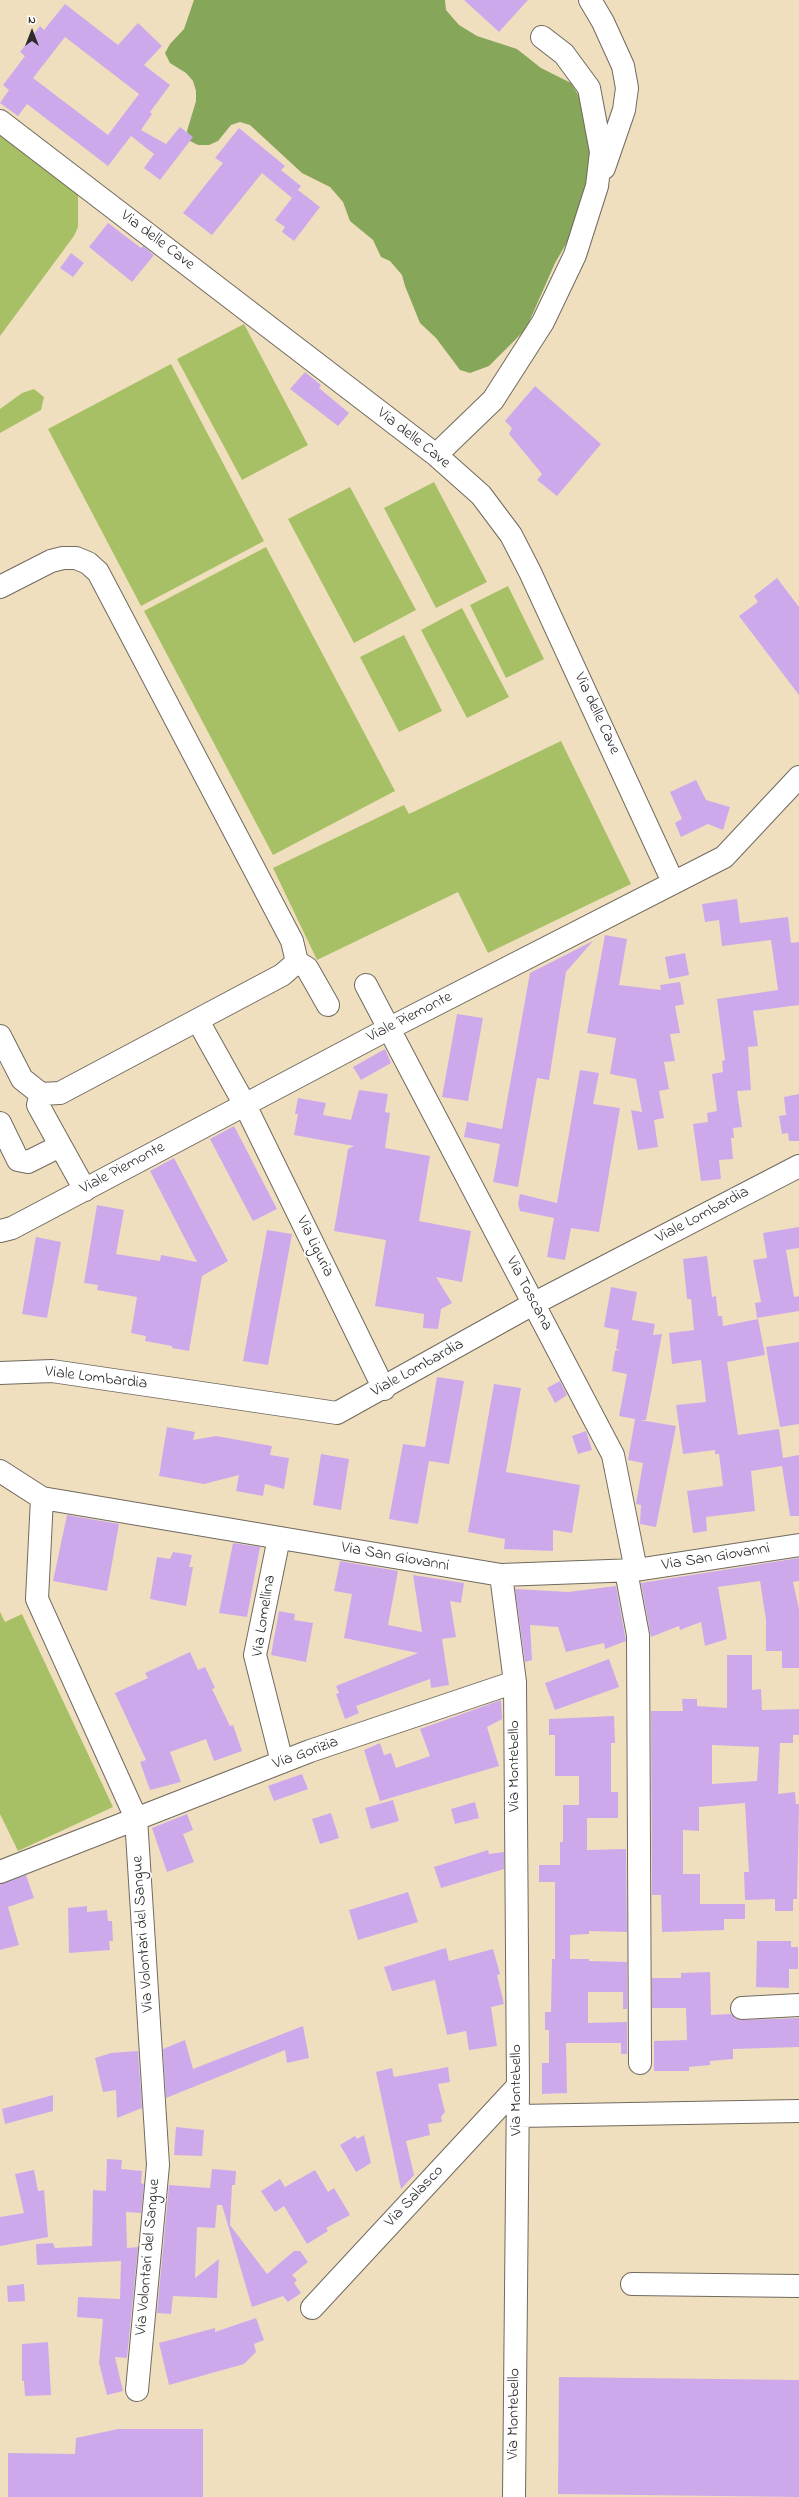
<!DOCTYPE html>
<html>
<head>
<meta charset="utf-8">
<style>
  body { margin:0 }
  #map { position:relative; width:799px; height:2497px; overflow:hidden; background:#f0dfbf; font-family:"Indie Flower",sans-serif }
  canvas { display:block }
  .north { position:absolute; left:12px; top:12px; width:40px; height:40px; -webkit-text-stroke:3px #fff; paint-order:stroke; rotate:0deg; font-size:11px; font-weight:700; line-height:16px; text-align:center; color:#2b2b2b }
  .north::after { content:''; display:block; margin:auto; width:14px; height:18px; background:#2b2b2b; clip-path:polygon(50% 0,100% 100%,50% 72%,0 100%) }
</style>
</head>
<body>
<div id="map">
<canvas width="799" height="2497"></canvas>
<div class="north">N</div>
</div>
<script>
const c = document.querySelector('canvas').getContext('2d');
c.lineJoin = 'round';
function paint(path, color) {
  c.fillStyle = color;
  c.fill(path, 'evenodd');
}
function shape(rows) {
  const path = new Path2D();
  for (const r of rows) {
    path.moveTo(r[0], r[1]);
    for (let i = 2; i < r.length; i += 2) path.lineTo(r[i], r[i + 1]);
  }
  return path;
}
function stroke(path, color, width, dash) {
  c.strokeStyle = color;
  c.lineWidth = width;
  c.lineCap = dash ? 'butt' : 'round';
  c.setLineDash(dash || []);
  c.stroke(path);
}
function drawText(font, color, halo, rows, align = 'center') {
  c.font = font + ' "Indie Flower",sans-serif';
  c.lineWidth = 3.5;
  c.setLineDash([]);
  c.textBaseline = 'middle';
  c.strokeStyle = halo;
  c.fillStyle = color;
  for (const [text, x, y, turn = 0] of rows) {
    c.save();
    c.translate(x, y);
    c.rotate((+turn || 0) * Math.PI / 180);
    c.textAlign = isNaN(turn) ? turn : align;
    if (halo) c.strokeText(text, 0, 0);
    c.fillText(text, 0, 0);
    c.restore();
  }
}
const green = shape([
  [0,128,71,182,78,195,78,227,74,236,0,336],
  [244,324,308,445,242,480,177,359],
  [171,364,264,541,141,606,48,429],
  [34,389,44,397,41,410,0,433,0,409,22,393],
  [434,482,487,582,436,608,384,508],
  [350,487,416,610,354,643,288,519],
  [266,547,395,791,273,855,144,611],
  [508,586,544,659,506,678,470,605],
  [462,608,509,697,467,718,421,630],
  [404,635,442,711,399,732,360,657],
  [561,741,631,884,488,953,458,892,317,960,273,868,404,805,409,814],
  [0,1612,5,1622,22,1614,113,1807,18,1851,0,1814]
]);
const forest = shape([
  [194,0,445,0,446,10,459,25,477,36,517,49,541,68,571,83,583,103,593,134,592,184,577,225,555,263,526,329,489,366,470,373,460,370,436,338,420,323,405,286,402,275,390,261,381,257,373,240,350,221,343,202,330,187,302,173,250,125,240,122,231,125,218,141,209,145,198,145,190,141,187,131,196,101,196,91,193,81,186,73,170,63,165,53,170,44,184,29]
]);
const building = shape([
  [464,0,528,0,499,32],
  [65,4,118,45,138,23,162,46,144,65,170,85,150,112,152,114,141,130,166,144,180,127,193,137,160,180,144,168,154,154,131,136,108,166,27,104,18,116,0,103,9,90,3,85,25,56,20,52,40,26,44,30],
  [65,37,139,94,108,135,33,78],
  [239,128,285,166,281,170,301,186,292,198,262,173,212,235,183,213,223,163,215,158],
  [298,190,320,207,294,241,282,232,285,227,275,220],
  [108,223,141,248,143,246,154,255,132,282,89,247],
  [71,253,84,263,73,277,60,268],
  [305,372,321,385,319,388,349,413,338,426,290,389],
  [535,386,601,444,557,496,537,480,542,474,509,434,512,428,505,421],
  [777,578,799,607,799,695,739,616,758,602,754,596],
  [696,780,706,800,730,807,723,830,708,824,681,837,675,823,682,819,670,792],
  [737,899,740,923,788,917,791,943,799,942,799,1005,753,1011,758,1046,748,1047,751,1090,737,1091,742,1127,733,1128,734,1138,731,1138,733,1159,719,1160,721,1179,701,1181,693,1124,708,1122,707,1113,717,1111,712,1074,723,1072,722,1061,725,1060,717,999,778,990,771,940,722,946,719,920,705,922,702,904],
  [605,935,627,939,619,985,661,990,660,985,680,982,684,1004,675,1006,680,1033,670,1034,675,1061,664,1062,669,1089,659,1091,664,1118,654,1120,658,1147,638,1150,631,1110,642,1112,636,1079,610,1074,616,1038,587,1033],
  [593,941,566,972,549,1080,537,1078,518,1187,493,1182,500,1144,464,1137,467,1122,502,1129,530,973],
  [685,953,689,975,669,979,665,957],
  [457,1014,483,1018,468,1101,442,1097],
  [385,1049,391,1063,361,1080,353,1067],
  [580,1070,599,1073,593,1104,620,1108,599,1232,571,1228,565,1260,547,1257,554,1218,520,1211,518,1204,520,1194,557,1203],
  [359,1090,388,1094,385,1112,390,1113,385,1148,430,1156,419,1221,471,1231,462,1282,436,1277,452,1303,441,1309,438,1329,423,1328,424,1314,375,1306,386,1240,334,1231,348,1149,354,1146,294,1135,298,1114,295,1114,298,1098,326,1103,323,1115,351,1120],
  [799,1094,799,1141,789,1141,788,1133,782,1134,779,1116,786,1115,784,1097],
  [234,1126,277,1209,253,1221,210,1139],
  [174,1158,228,1261,202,1276,189,1351,172,1348,172,1346,145,1341,146,1336,131,1333,137,1297,97,1290,98,1285,84,1283,97,1205,124,1210,116,1254,160,1261,161,1255,197,1262,150,1171],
  [799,1227,799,1248,786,1250,794,1297,799,1296,799,1311,757,1318,755,1303,761,1302,753,1260,767,1258,763,1233],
  [267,1230,292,1234,268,1365,243,1361],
  [36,1237,61,1242,47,1318,22,1314],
  [707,1256,712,1297,716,1296,718,1316,722,1316,723,1326,758,1319,765,1355,727,1362,738,1435,779,1429,783,1458,799,1455,799,1516,790,1516,782,1466,751,1471,755,1511,706,1517,707,1531,693,1533,687,1491,723,1486,719,1454,715,1454,715,1450,683,1454,676,1405,706,1402,701,1360,672,1364,669,1333,694,1330,691,1299,687,1299,683,1259],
  [611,1287,637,1292,632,1320,655,1324,653,1335,662,1334,646,1420,640,1420,676,1426,656,1527,640,1524,641,1505,636,1504,643,1463,628,1460,635,1419,619,1416,627,1374,612,1371,615,1351,620,1349,616,1349,619,1330,604,1327],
  [799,1342,799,1424,780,1427,766,1347],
  [437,1377,464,1381,449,1464,429,1461,418,1524,389,1519,403,1444,425,1447],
  [560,1381,567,1395,555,1403,547,1388],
  [494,1384,521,1388,506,1472,580,1485,572,1533,553,1530,553,1551,504,1549,505,1539,468,1532],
  [167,1427,195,1432,193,1440,216,1436,272,1446,270,1455,289,1458,284,1489,265,1484,263,1496,236,1491,239,1475,204,1484,159,1476],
  [586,1431,592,1450,578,1454,572,1436],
  [321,1454,349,1459,341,1510,313,1505],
  [67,1515,119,1524,107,1591,53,1581],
  [233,1543,260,1547,247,1617,219,1613],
  [173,1552,192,1555,189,1567,193,1567,186,1606,150,1599,157,1557,170,1559],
  [799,1558,799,1581,793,1582,799,1609,799,1668,782,1668,782,1651,766,1651,766,1620,760,1581,718,1587,727,1639,705,1646,701,1622,680,1630,679,1626,651,1637,641,1583],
  [340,1561,398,1571,388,1625,422,1632,413,1575,464,1583,461,1603,450,1601,456,1637,442,1639,449,1685,431,1688,430,1679,356,1706,359,1713,345,1719,336,1694,339,1693,336,1686,418,1653,344,1638,352,1594,334,1591],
  [616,1586,626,1641,605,1649,604,1643,566,1652,558,1627,530,1625,532,1660,525,1662,515,1589,568,1592],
  [279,1611,295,1614,294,1620,313,1623,306,1662,271,1655],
  [190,1652,198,1670,205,1667,215,1688,212,1689,230,1726,233,1725,242,1751,214,1761,206,1739,170,1752,181,1782,150,1790,140,1762,146,1760,115,1693,148,1678,145,1673],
  [727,1655,752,1655,752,1690,761,1689,762,1710,799,1709,799,1735,793,1735,793,1743,780,1743,778,1794,795,1792,796,1804,799,1804,797,1899,793,1899,793,1911,775,1911,775,1899,745,1900,744,1872,749,1872,745,1803,699,1807,699,1831,683,1830,683,1874,700,1874,700,1904,745,1904,745,1919,724,1919,724,1930,662,1932,661,1895,652,1895,651,1711,683,1711,682,1699,697,1699,697,1706,727,1708],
  [712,1745,759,1747,757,1781,712,1784],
  [609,1659,619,1687,555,1710,545,1683],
  [501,1700,502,1719,487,1727,499,1766,380,1801,364,1750,380,1743,384,1755,391,1753,396,1768,430,1756,420,1729],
  [614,1716,615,1743,611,1743,611,1792,618,1792,618,1818,587,1818,587,1850,626,1849,627,1932,589,1931,589,1934,570,1935,570,1959,589,1959,589,1961,627,1962,627,2009,623,2009,623,1992,588,1992,588,2023,627,2022,627,2054,621,2054,621,2043,566,2043,567,2093,542,2094,542,2063,549,2063,549,2030,545,2030,545,2012,551,2012,552,1959,555,1959,555,1882,539,1882,539,1865,560,1865,560,1842,563,1842,563,1805,579,1805,579,1776,555,1776,555,1735,549,1735,549,1719],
  [302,1774,308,1789,274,1801,268,1786],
  [393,1800,399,1821,371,1829,365,1808],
  [475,1802,479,1818,455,1824,451,1809],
  [331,1813,339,1838,320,1844,312,1819],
  [187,1814,193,1830,183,1834,194,1862,167,1872,152,1828],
  [488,1850,489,1854,504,1852,504,1869,441,1888,434,1867],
  [26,1875,34,1898,8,1907,19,1945,0,1950,0,1884],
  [408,1892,418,1922,358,1940,349,1910],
  [87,1906,87,1912,107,1910,108,1921,112,1921,113,1941,109,1941,110,1950,69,1953,68,1908],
  [757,1941,791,1941,791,1947,798,1947,798,1969,789,1969,789,1988,756,1987],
  [446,1948,449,1961,493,1949,500,1974,497,1975,504,2004,491,2007,497,2046,469,2050,466,2031,447,2035,435,1980,392,1991,384,1967],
  [710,1972,711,2015,731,2014,736,2019,743,2020,799,2018,799,2047,733,2049,733,2059,710,2061,710,2065,689,2067,689,2071,654,2071,654,2041,687,2040,686,2008,652,2008,652,1978,681,1978,681,1973],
  [303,2026,309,2058,287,2063,285,2050,166,2098,163,2049,185,2040,193,2069],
  [138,2051,142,2108,117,2118,116,2090,103,2092,95,2058,111,2053],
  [448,2067,450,2082,438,2084,445,2112,441,2117,442,2122,428,2124,430,2135,406,2141,414,2175,401,2189,376,2072,392,2068,394,2077],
  [53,2095,53,2111,5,2124,2,2109],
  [176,2127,204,2130,202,2156,174,2155],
  [364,2135,371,2163,356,2172,340,2145,355,2136,357,2139],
  [107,2159,122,2160,121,2169,142,2171,141,2183,144,2184,141,2213,126,2212,127,2248,138,2247,127,2358,115,2357,123,2391,107,2395,99,2363,103,2319,77,2317,78,2297,120,2299,121,2261,37,2265,36,2244,53,2243,55,2248,92,2246,93,2190,106,2191],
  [212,2169,236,2171,235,2185,232,2185,230,2225,267,2274,294,2251,300,2251,308,2262,292,2275,297,2280,294,2283,301,2293,288,2302,283,2296,252,2307,222,2205,217,2205,215,2228,197,2227,195,2278,219,2259,217,2298,173,2296,171,2314,157,2313,169,2185,210,2188],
  [34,2170,38,2191,44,2190,48,2237,0,2246,0,2217,24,2213,15,2174],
  [315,2170,328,2192,334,2188,350,2215,326,2228,328,2231,307,2244,284,2206,275,2212,261,2191,280,2179,285,2187],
  [24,2284,25,2301,8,2302,7,2286],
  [256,2318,264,2340,254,2344,256,2352,244,2364,169,2385,159,2343,215,2328,215,2332],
  [48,2342,51,2395,25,2396,24,2381,22,2381,22,2344],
  [559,2377,799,2380,799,2497,558,2494],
  [118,2429,203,2429,203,2497,8,2497,8,2453,75,2454,76,2438]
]);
const minor = shape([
  [590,0,603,22,623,66,627,88,624,110,604,168],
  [0,121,436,455,481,495,511,535,530,572,673,882],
  [436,455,493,400,543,322,575,255,597,186,601,152,589,88,564,54,542,37],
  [0,587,51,561,63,558,76,558,88,563,98,572,292,941,297,962,307,968,328,1005],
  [366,985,613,1455,636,1570],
  [198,1021,245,1105,384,1389],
  [0,1036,22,1079,41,1094,60,1093,282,975,297,962],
  [41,1094,38,1105,85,1190],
  [0,1123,18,1160,28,1162,60,1146],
  [0,1231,12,1228,388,1029,724,857,799,777],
  [0,1373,52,1371,337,1413,533,1304,799,1166],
  [0,1471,42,1498,501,1575,636,1570,799,1545],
  [42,1498,37,1599,136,1818,158,2165,137,2390],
  [279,1538,255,1655,282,1762],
  [626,1571,638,1635,640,2063],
  [0,1872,310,1751,515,1682,501,1575],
  [742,2008,799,2005],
  [518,2116,799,2111],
  [632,2284,799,2286],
  [312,2308,518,2086],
  [514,2497,518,2086,515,1682]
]);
const streetNames = [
  ["Via delle Cave",157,241,37],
  ["Via delle Cave",413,439,38],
  ["Via delle Cave",596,714,65],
  ["Viale Piemonte",410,1018,-27],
  ["Viale Piemonte",123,1169,-28],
  ["Viale Lombardia",703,1216,-28],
  ["Via Liguria",314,1247,64],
  ["Via Toscana",528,1294,62],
  ["Viale Lombardia",418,1369,-29],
  ["Viale Lombardia",96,1379,7],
  ["Via San Giovanni",395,1558,10],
  ["Via San Giovanni",716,1558,-9],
  ["Via Lomellina",265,1616,-81],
  ["Via Gorizia",306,1754,-20],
  ["Via Montebello",515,1766,-90],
  ["Via Volontari del Sangue",144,1934,-94],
  ["Via Montebello",517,2090,-90],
  ["Via Salasco",415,2197,-47],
  ["Via Volontari del Sangue",149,2257,-85],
  ["Via Montebello",515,2414,-89]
];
paint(green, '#a8c065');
paint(forest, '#86a65a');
paint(building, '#cda9ec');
stroke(minor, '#706a5f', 24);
stroke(minor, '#fff', 22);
drawText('16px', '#2b2b2b', '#fff', streetNames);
</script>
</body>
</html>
